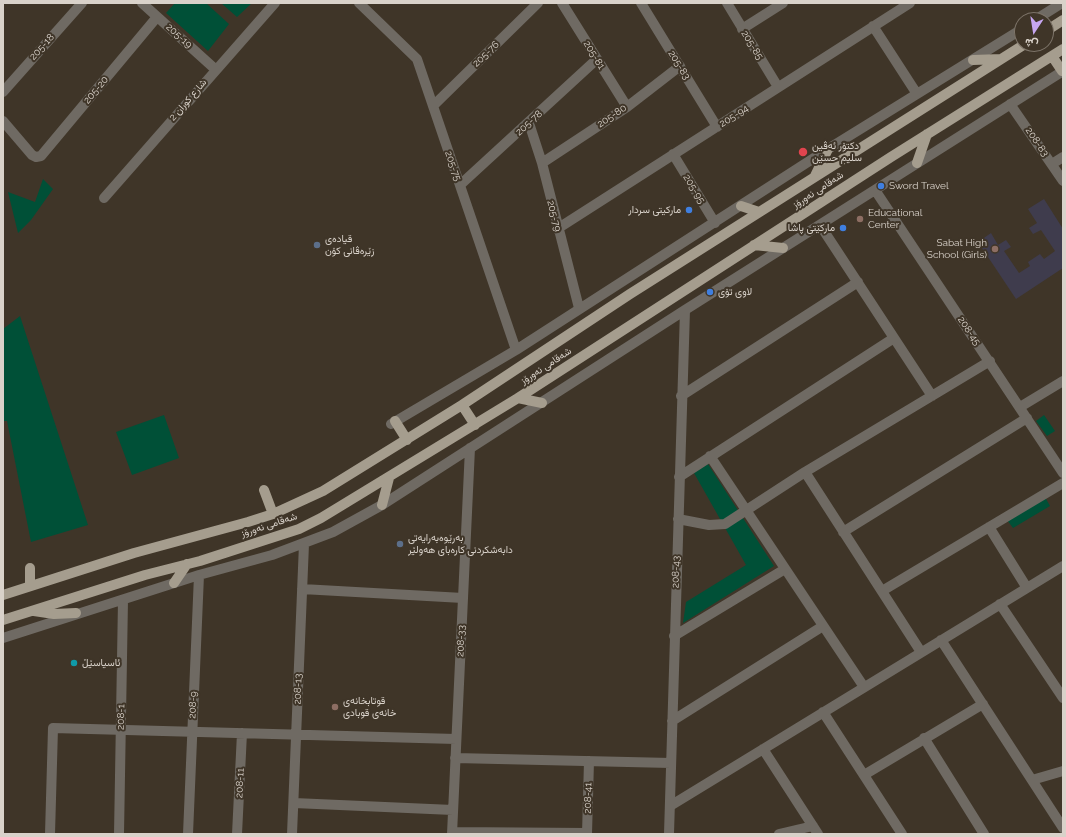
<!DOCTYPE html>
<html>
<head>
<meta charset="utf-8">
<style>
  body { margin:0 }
  #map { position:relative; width:1066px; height:837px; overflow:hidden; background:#3f3528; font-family:Raleway,Vazirmatn,sans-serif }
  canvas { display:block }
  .frame { position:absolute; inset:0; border:4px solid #d9d2ca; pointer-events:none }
  .north { position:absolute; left:1014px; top:12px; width:40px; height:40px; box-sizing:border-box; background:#3f3528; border:1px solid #7d7469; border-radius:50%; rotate:192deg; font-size:11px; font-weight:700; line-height:16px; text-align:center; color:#d9d2ca }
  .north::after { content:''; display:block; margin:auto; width:14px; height:18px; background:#c6a6f0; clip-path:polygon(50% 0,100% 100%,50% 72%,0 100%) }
</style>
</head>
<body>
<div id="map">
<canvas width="1066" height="837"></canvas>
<div class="frame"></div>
<div class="north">ش</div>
</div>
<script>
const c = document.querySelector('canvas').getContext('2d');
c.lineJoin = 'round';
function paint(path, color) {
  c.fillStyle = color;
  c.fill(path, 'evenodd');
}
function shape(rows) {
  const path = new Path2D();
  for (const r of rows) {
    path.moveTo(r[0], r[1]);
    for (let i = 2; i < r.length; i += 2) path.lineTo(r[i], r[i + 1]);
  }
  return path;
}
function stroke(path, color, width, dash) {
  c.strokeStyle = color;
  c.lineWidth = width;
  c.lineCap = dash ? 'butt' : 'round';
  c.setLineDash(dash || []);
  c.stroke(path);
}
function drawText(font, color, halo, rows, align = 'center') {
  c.font = font + ' Raleway,Vazirmatn,sans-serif';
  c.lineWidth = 4;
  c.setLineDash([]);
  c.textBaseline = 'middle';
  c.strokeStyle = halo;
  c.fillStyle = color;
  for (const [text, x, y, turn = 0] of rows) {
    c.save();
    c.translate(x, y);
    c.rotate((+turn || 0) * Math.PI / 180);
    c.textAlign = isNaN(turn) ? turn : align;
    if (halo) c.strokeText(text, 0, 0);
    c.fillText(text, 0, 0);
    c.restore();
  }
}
const education = shape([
  [1044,199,1063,229,1063,268,1016,299,978,242,991,233,998,245,1006,240,1011,247,1004,251,1019,273,1030,266,1028,262,1040,254,1044,259,1055,251,1041,230,1033,234,1029,228,1037,223,1028,209]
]);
const green = shape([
  [175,3,206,3,229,24,208,51,166,13],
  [221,3,252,3,237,17],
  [43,179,53,189,31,220,18,233,8,192,35,202],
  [20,316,88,525,31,542,7,421,3,421,3,329],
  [164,415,179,458,132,475,116,432],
  [1044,415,1055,431,1047,436,1036,421],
  [708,464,774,566,683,623,686,602,746,565,694,473],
  [1045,497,1050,506,1013,528,1007,520]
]);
const minor = shape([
  [142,3,215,69],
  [359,3,417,59,516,350],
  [562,3,627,107],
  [641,3,717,127],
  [727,3,778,87],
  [1035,20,1062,3],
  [873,26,917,94],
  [742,29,783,3],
  [3,92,82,3],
  [1010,104,1063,181],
  [433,106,538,3],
  [3,121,32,155,36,157,41,156,157,17],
  [529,123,542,163,579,308],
  [673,154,715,223],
  [542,163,627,107,680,66],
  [1052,164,1063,157],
  [460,185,596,60],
  [875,190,1063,473],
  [104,198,275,3],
  [820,225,932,396],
  [557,229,910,3],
  [681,396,858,282],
  [1020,407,1063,381],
  [391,424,516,350,828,149,1022,29],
  [710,456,864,687],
  [805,472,921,652],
  [679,477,894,338],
  [678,519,709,525,725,524,805,472,990,361],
  [989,527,1027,588],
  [843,532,1027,418],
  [302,589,463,598],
  [882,591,1063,483],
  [1000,604,1063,698],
  [674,636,785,569],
  [3,638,199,575,272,555,333,532,382,505,685,310,1063,71],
  [941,640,1063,828],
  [823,712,902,834],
  [672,721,823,626],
  [924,738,984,834],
  [763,749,818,834],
  [455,758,671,763],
  [864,775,983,704],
  [1032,780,1063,771],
  [294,803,453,810],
  [670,806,1063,566],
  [452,832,587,833],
  [50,834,53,728,456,739],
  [119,834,123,600],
  [188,834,199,575],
  [237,834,242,733],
  [292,834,304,544],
  [452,834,470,448],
  [587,834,589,761],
  [669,834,685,310],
  [779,834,813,826]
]);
const major = shape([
  [1046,31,1063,20],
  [1052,56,1062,71],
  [973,60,1001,59],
  [917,163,927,134],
  [815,176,828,149],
  [741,206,759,212],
  [754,245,783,248],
  [518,398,542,403],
  [462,405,475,425],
  [395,421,407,440],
  [264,490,273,514],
  [382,505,389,478],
  [174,583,187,564],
  [30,586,30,568],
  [3,595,134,553,248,522,273,514,323,491,462,405,630,294,1025,44],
  [34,611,54,614,76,613],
  [3,620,145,575,200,561,299,529,321,518,518,398,891,157,1063,49]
]);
const markers = [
  [803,152,5,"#e0444e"],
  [881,186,4,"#3f7fe0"],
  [689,210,4,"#3f7fe0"],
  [860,219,4,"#8d6e63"],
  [843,228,4,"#3f7fe0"],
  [317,245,4,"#5c6f8a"],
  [995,249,4,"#8d6e63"],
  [710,292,4,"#3f7fe0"],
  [400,544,4,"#5c6f8a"],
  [74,663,4,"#0f9aa8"],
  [335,707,4,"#8d6e63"]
];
const streetNames = [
  ["205-19",179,36,42],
  ["205-85",752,45,58],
  ["205-18",42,47,-48],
  ["205-76",486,54,-44],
  ["205-81",594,55,58],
  ["205-83",679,65,58],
  ["205-20",96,90,-50],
  ["شارع كوران 2",188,100,-49],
  ["205-80",612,116,-34],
  ["205-94",734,116,-33],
  ["205-78",529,123,-42],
  ["208-83",1037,142,56],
  ["205-75",453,166,71],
  ["205-95",694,189,59],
  ["شەقامی نەورۆز",818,190,-33],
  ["205-79",554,216,76],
  ["208-45",969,331,56],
  ["شەقامی نەورۆز",546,366,-33],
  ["شەقامی نەورۆز",269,525,-18],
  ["208-43",676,572,-88],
  ["208-33",461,641,-87],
  ["208-13",298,689,-88],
  ["208-9",193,705,-87],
  ["208-1",121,717,-89],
  ["208-11",240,783,-87],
  ["208-41",588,798,-89]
];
const poiNames = [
  ["دکتۆر ئەڤین",812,146],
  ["سلیم حسێن",812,158],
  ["Sword Travel",889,186],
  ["ماركيتى سردار",681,210,"right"],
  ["Educational",868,213],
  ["Center",868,225],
  ["مارکێتی پاشا",835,228,"right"],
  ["قیادەی",325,239],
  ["زێرەڤانی کۆن",325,251],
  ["Sabat High",987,243,"right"],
  ["School (Girls)",987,255,"right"],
  ["لاوی تۆی",718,292],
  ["بەرێوەبەرایەتی",408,538],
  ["دابەشکردنی کارەبای هەولێر",408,550],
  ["ئاسیاسێڵ",82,663],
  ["قوتابخانەی",343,701],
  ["خانەی قوبادی",343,713]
];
paint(education, '#3f3c4d');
paint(green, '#005037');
stroke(minor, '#6f6a63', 10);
stroke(major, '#a59d8e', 10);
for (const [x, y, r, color] of markers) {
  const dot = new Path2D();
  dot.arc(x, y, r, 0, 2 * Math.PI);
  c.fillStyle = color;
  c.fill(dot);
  stroke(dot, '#3f3528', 1.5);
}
drawText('10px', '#d9d2ca', '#3f3528', streetNames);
drawText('10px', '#d9d2ca', '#3f3528', poiNames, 'left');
</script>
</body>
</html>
